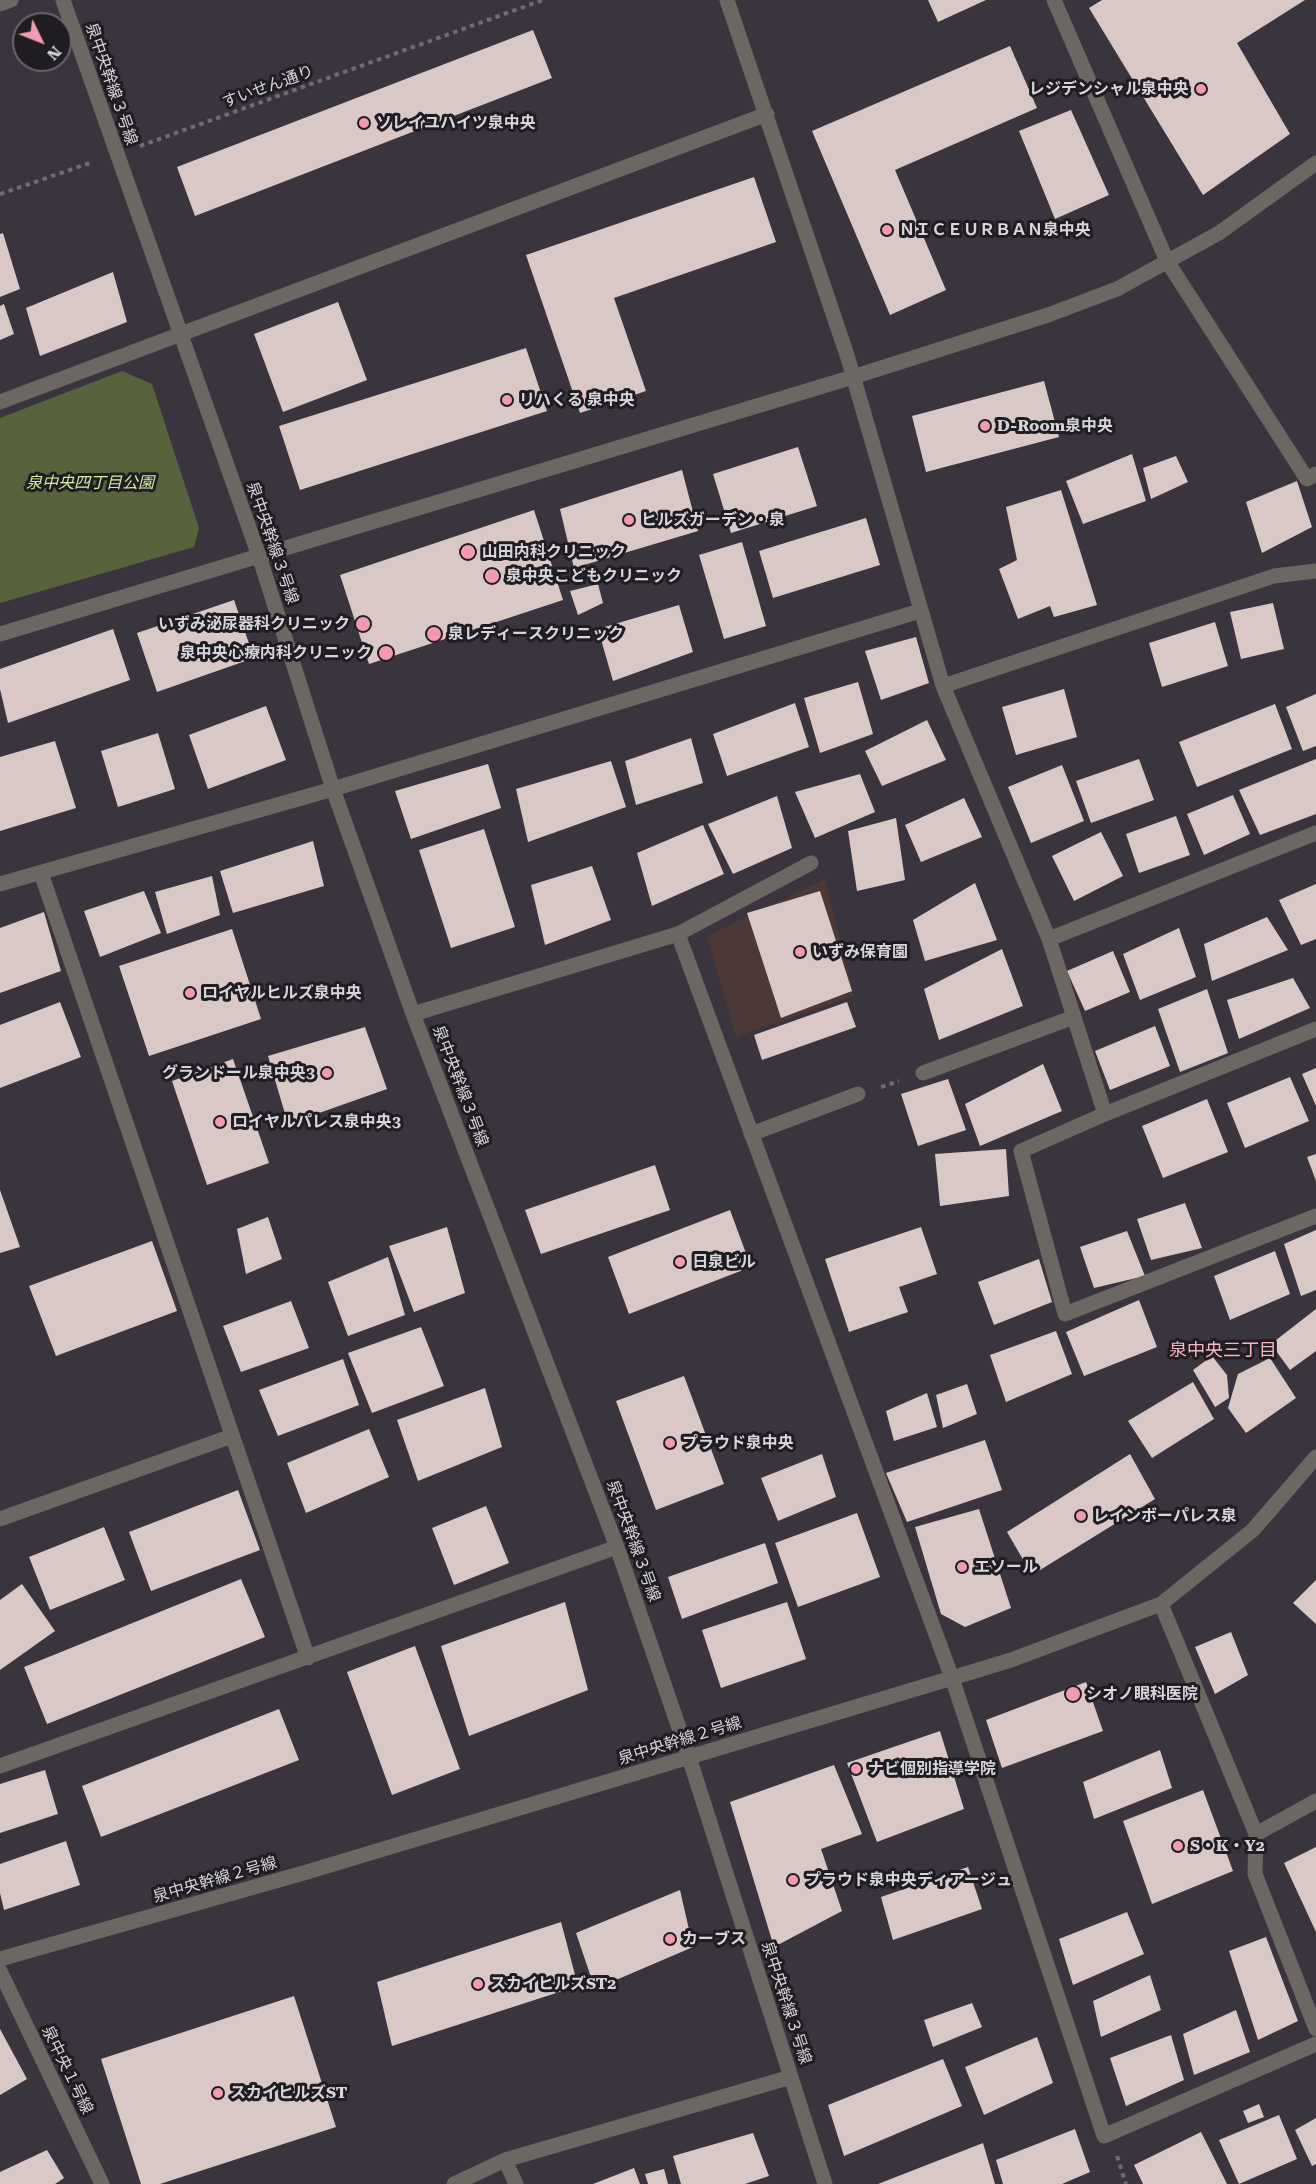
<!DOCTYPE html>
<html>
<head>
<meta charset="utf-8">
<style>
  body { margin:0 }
  #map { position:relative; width:1316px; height:2184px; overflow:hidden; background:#3a343f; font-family:"Roboto Serif",serif }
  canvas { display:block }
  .north { position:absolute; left:12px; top:12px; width:60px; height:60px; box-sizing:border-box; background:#1f1d22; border:2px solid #69666c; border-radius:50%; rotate:133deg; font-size:16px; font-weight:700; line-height:24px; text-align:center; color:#d8d4db }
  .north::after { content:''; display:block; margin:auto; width:21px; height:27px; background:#f19ab1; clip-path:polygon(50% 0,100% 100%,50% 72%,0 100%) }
</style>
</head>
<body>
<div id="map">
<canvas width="1316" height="2184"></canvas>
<div class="north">N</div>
</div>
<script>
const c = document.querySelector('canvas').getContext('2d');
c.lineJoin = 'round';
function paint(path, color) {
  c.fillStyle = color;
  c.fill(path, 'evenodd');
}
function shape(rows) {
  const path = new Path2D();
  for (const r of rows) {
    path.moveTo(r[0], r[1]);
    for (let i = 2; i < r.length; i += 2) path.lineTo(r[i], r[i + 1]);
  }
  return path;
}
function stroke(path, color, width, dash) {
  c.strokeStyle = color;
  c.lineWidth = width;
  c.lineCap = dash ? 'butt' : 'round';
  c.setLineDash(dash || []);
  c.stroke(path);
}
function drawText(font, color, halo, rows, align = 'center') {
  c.font = font + ' "Roboto Serif","Noto Sans JP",serif';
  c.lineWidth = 6;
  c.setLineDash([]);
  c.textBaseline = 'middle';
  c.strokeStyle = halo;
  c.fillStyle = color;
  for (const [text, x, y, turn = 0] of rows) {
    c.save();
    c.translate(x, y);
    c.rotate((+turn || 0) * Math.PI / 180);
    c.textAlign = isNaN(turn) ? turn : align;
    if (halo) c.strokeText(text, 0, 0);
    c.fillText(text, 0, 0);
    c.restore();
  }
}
const education = shape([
  [825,879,854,996,736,1037,707,936]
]);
const green = shape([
  [122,371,152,384,199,528,194,547,0,603,0,418]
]);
const building = shape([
  [928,0,986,0,938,22],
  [1102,0,1305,0,1237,43,1290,134,1203,195,1089,8],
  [533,30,552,78,195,216,177,167],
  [1010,46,1037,108,895,170,946,290,890,315,812,131],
  [1071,110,1109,195,1055,219,1019,131],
  [754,177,776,242,614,298,646,391,580,413,526,255],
  [3,233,20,289,0,297,0,234],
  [113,272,127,322,40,356,26,308],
  [338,302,367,380,283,412,254,334],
  [4,304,14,334,0,340,0,306],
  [526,348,547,411,300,490,279,426],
  [1044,381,1059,437,926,472,912,416],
  [798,447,817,506,731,533,713,474],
  [1132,454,1146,501,1083,524,1066,481],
  [1176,456,1188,482,1151,499,1143,468],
  [682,470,698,531,574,568,560,509],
  [1297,481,1312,527,1262,553,1246,502],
  [1061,490,1097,605,1054,617,1050,606,1018,619,999,569,1017,560,1006,507],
  [534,510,563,600,369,664,340,575],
  [866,518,880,565,773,598,759,551],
  [742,542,766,626,724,639,699,555],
  [598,584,603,603,578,615,570,591],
  [234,600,254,658,157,692,137,633],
  [1273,603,1284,649,1241,659,1230,612],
  [679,605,693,652,613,681,598,629],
  [1215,622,1228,666,1162,687,1149,643],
  [113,629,130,680,8,723,0,689,0,669],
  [916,637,929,683,881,700,865,651],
  [858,682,873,734,820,753,804,698],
  [1064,689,1077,737,1016,755,1002,707],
  [1316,694,1316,746,1303,751,1286,707],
  [795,703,809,747,727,776,713,734],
  [1275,704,1292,749,1197,787,1179,742],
  [266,706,286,760,208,789,189,735],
  [927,720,946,760,882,786,865,751],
  [158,733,175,789,118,807,101,751],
  [691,738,703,783,636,805,625,761],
  [55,741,76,808,0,831,0,757],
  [1139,759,1154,800,1091,823,1076,781],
  [1316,759,1316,814,1260,835,1239,790],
  [611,761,626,807,528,842,516,789],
  [488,764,501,808,411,839,395,791],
  [1062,765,1084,821,1031,843,1008,787],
  [860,774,875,812,815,838,795,792],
  [1233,795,1250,834,1204,855,1187,814],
  [777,796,792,848,733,874,708,824],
  [964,798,982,837,921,862,905,825],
  [1176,816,1190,855,1139,873,1126,834],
  [896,818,905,880,857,891,848,831],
  [703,825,724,874,652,906,637,853],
  [484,829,515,927,451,948,419,850],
  [1101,832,1123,876,1074,901,1052,856],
  [313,841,324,886,233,913,220,871],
  [592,866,611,920,545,945,531,885],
  [212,876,220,915,167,934,155,892],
  [975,883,997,940,925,961,913,920],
  [1316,884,1316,939,1301,945,1279,900],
  [144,891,161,933,100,957,84,911],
  [820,891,852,991,781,1018,747,913],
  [44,912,61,971,0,993,0,928],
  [1267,917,1288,950,1212,981,1204,944],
  [1179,928,1196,977,1140,1000,1123,954],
  [232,929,261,1019,149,1056,119,966],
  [1002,949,1023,1006,939,1040,924,989],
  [1113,951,1130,992,1085,1011,1067,971],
  [1293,978,1310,1008,1239,1039,1227,1000],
  [1207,989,1228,1053,1180,1072,1158,1009],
  [60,1002,81,1057,0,1088,0,1025],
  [847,1002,856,1027,762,1060,754,1035],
  [1155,1026,1170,1066,1110,1090,1095,1051],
  [365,1027,387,1089,288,1124,268,1056],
  [233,1059,269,1163,207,1185,172,1081],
  [1043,1064,1062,1111,980,1146,965,1104],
  [1316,1068,1316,1106,1302,1074],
  [1290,1077,1309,1121,1245,1148,1227,1103],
  [948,1079,966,1130,918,1146,901,1094],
  [1207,1099,1228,1152,1163,1178,1142,1126],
  [1006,1149,1009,1196,940,1206,935,1154],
  [1316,1154,1316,1181,1307,1157],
  [655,1165,670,1210,541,1254,525,1210],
  [0,1190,20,1247,0,1253],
  [1185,1203,1202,1248,1151,1260,1137,1219],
  [730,1210,751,1267,629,1314,608,1257],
  [268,1217,282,1259,246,1274,237,1229],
  [447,1227,465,1293,414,1312,389,1246],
  [921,1227,937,1274,899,1287,908,1312,849,1332,825,1259],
  [1316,1230,1316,1290,1301,1296,1284,1244],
  [1127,1231,1145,1276,1094,1288,1080,1247],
  [152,1241,177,1311,56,1356,29,1286],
  [1275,1251,1290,1294,1230,1320,1214,1276],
  [388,1257,405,1315,348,1336,328,1282],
  [1039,1259,1052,1302,994,1325,978,1282],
  [1139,1300,1157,1347,1084,1376,1066,1332],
  [291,1301,309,1348,241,1372,223,1326],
  [1316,1309,1316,1351,1290,1370,1271,1344],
  [421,1327,444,1386,372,1413,348,1353],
  [1056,1331,1072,1374,1006,1402,990,1355],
  [1212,1356,1227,1375,1229,1398,1215,1407,1193,1370],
  [1270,1358,1296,1398,1246,1433,1228,1408,1238,1374],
  [343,1359,359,1405,278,1436,259,1390],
  [684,1376,724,1484,656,1510,616,1401],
  [1193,1382,1214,1419,1152,1458,1128,1421],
  [967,1384,977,1414,943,1428,936,1395],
  [485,1388,502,1447,418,1481,397,1420],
  [927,1393,937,1427,894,1441,886,1411],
  [369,1429,389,1477,306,1513,287,1463],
  [985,1440,1002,1490,907,1522,886,1473],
  [822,1454,836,1497,778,1521,761,1478],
  [1130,1454,1155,1499,1032,1575,1007,1532],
  [238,1490,260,1550,151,1591,129,1532],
  [486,1506,509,1563,454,1585,432,1528],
  [979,1509,1011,1608,965,1627,941,1614,915,1527],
  [857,1513,880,1577,798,1607,775,1543],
  [104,1527,125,1580,50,1610,29,1557],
  [765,1543,778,1583,682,1619,668,1577],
  [241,1579,265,1637,47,1724,24,1667],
  [1316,1580,1316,1624,1293,1603],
  [22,1584,55,1631,0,1670,0,1600],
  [565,1602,588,1690,469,1736,441,1646],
  [787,1602,806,1659,721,1688,702,1630],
  [1231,1632,1248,1675,1215,1694,1195,1647],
  [415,1646,460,1769,392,1795,347,1672],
  [1086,1682,1103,1731,1002,1768,986,1720],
  [279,1709,299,1760,101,1837,82,1786],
  [940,1731,964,1809,877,1842,847,1763],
  [1160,1750,1172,1788,1094,1819,1083,1782],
  [834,1765,862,1834,821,1849,842,1911,774,1947,730,1802],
  [45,1770,58,1814,0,1833,0,1784],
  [1203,1790,1233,1871,1152,1904,1123,1821],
  [66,1841,80,1885,4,1910,0,1893,0,1864],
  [1316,1847,1316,1932,1284,1863],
  [968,1867,982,1909,893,1940,881,1897],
  [680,1890,693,1947,595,1989,576,1933],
  [1127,1912,1144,1954,1073,1985,1059,1939],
  [561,1922,578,1986,392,2046,377,1982],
  [1266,1937,1298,2021,1258,2040,1229,1951],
  [1150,1975,1161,2010,1101,2037,1093,2001],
  [294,1996,336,2127,160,2184,141,2184,101,2059],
  [972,2003,982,2027,933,2047,924,2020],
  [1236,2010,1250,2052,1194,2075,1183,2034],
  [0,2029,27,2079,0,2095],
  [1171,2035,1184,2080,1126,2106,1110,2058],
  [1037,2037,1053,2083,984,2115,965,2067],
  [943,2059,962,2106,844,2156,828,2105],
  [1259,2104,1264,2117,1248,2123,1243,2111],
  [1279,2115,1297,2159,1239,2184,1219,2140],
  [1316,2118,1316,2164,1312,2166,1295,2130],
  [1075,2129,1090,2172,1062,2184,1003,2184,996,2160],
  [1201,2132,1227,2184,1143,2184,1134,2165],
  [753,2133,769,2176,745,2184,681,2184,673,2156],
  [983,2143,995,2184,878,2184],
  [47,2150,64,2178,55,2184,0,2184,0,2172],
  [634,2168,640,2184,593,2184],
  [664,2169,668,2184,648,2184,645,2174]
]);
const path = shape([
  [140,146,543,0],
  [0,194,93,162],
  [881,1087,899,1081],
  [1117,2156,1126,2184]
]);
const minor = shape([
  [63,0,259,556,333,789,413,1014,617,1547,689,1757,825,2184],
  [727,0,847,355,943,686,1049,939,1105,1114],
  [1054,0,1167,261,1307,479,1316,474],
  [0,4,11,0],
  [0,402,767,114],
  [0,634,853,377,1048,315,1117,289,1219,233,1316,163],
  [943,686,1274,576,1316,571],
  [41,873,308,1658],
  [0,884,333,789,920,611],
  [678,934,952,1678,1104,2136,1316,2044],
  [1049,939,1316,833],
  [413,1014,678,934,811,863],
  [1316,1029,1105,1114,1021,1151,1065,1314,1316,1216],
  [923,1073,1074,1017],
  [751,1134,858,1094],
  [0,1519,232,1436],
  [1161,1604,1256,1834,1316,1801],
  [0,1766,617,1547],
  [1256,1834,1255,1874,1316,2029],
  [0,1959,307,1872,952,1678,1011,1660,1161,1604,1253,1530,1316,1457],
  [0,1971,102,2184],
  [454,2184,505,2160],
  [516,2184,505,2160,791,2077]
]);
const markers = [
  [1201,89,6,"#f19ab1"],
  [364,123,6,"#f19ab1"],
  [887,230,6,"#f19ab1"],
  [507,400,6,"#f19ab1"],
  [985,426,6,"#f19ab1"],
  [629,520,6,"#f19ab1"],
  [468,552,8,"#f19ab1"],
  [492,576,8,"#f19ab1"],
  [363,624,8,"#f19ab1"],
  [434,634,8,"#f19ab1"],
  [386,653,8,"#f19ab1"],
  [800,952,6,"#f19ab1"],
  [190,993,6,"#f19ab1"],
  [327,1073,6,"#f19ab1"],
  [220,1122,6,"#f19ab1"],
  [680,1262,6,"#f19ab1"],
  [670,1443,6,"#f19ab1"],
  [1081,1516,6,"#f19ab1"],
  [962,1567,6,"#f19ab1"],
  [1073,1694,8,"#f19ab1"],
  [856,1769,6,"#f19ab1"],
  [1178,1846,6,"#f19ab1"],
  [793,1880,6,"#f19ab1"],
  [670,1939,6,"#f19ab1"],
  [478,1984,6,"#f19ab1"],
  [218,2093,6,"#f19ab1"]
];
const streetNames = [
  ["泉中央幹線３号線",111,84,71],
  ["すいせん通り",268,87,-20],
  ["泉中央幹線３号線",272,543,71],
  ["泉中央幹線３号線",460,1086,69],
  ["泉中央幹線３号線",633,1541,70],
  ["泉中央幹線２号線",680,1741,-17],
  ["泉中央幹線２号線",215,1880,-16],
  ["泉中央幹線３号線",786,2003,72],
  ["泉中央１号線",67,2070,64]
];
const poiNames = [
  ["レジデンシャル泉中央",1189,89,"right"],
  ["ソレイユハイツ泉中央",376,123],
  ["ＮＩＣＥＵＲＢＡＮ泉中央",899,230],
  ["リハくる 泉中央",519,400],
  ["D-Room泉中央",997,426],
  ["ヒルズガーデン・泉",641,520],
  ["山田内科クリニック",482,552],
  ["泉中央こどもクリニック",506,576],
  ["いずみ泌尿器科クリニック",350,624,"right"],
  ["泉レディースクリニック",448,634],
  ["泉中央心療内科クリニック",372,653,"right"],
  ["いずみ保育園",812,952],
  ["ロイヤルヒルズ泉中央",202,993],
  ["グランドール泉中央3",315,1073,"right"],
  ["ロイヤルパレス泉中央3",232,1122],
  ["日泉ビル",692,1262],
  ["プラウド泉中央",682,1443],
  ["レインボーパレス泉",1093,1516],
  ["エソール",974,1567],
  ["シオノ眼科医院",1086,1694],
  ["ナビ個別指導学院",868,1769],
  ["S・K・Y2",1190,1846],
  ["プラウド泉中央ディアージュ",805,1880],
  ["カーブス",682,1939],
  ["スカイヒルズST2",490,1984],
  ["スカイヒルズST",230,2093]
];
const parkNames = [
  ["泉中央四丁目公園",90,483]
];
const neighbourhoodNames = [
  ["泉中央三丁目",1223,1351]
];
paint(education, '#4d3838');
paint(green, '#58633d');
paint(building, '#dac8c7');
stroke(path, '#6f6a74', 4, [4.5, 4.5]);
stroke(minor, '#6d6764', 15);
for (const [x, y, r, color] of markers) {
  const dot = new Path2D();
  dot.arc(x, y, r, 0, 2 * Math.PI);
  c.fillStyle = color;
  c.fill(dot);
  stroke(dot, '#1f1d22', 2);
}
drawText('16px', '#d8d4db', '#1f1d22', streetNames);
drawText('bold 16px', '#d8d4db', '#1f1d22', poiNames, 'left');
drawText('italic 16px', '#d3eb9e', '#1f1d22', parkNames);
drawText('18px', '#f7b4c5', '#1f1d22', neighbourhoodNames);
</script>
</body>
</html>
